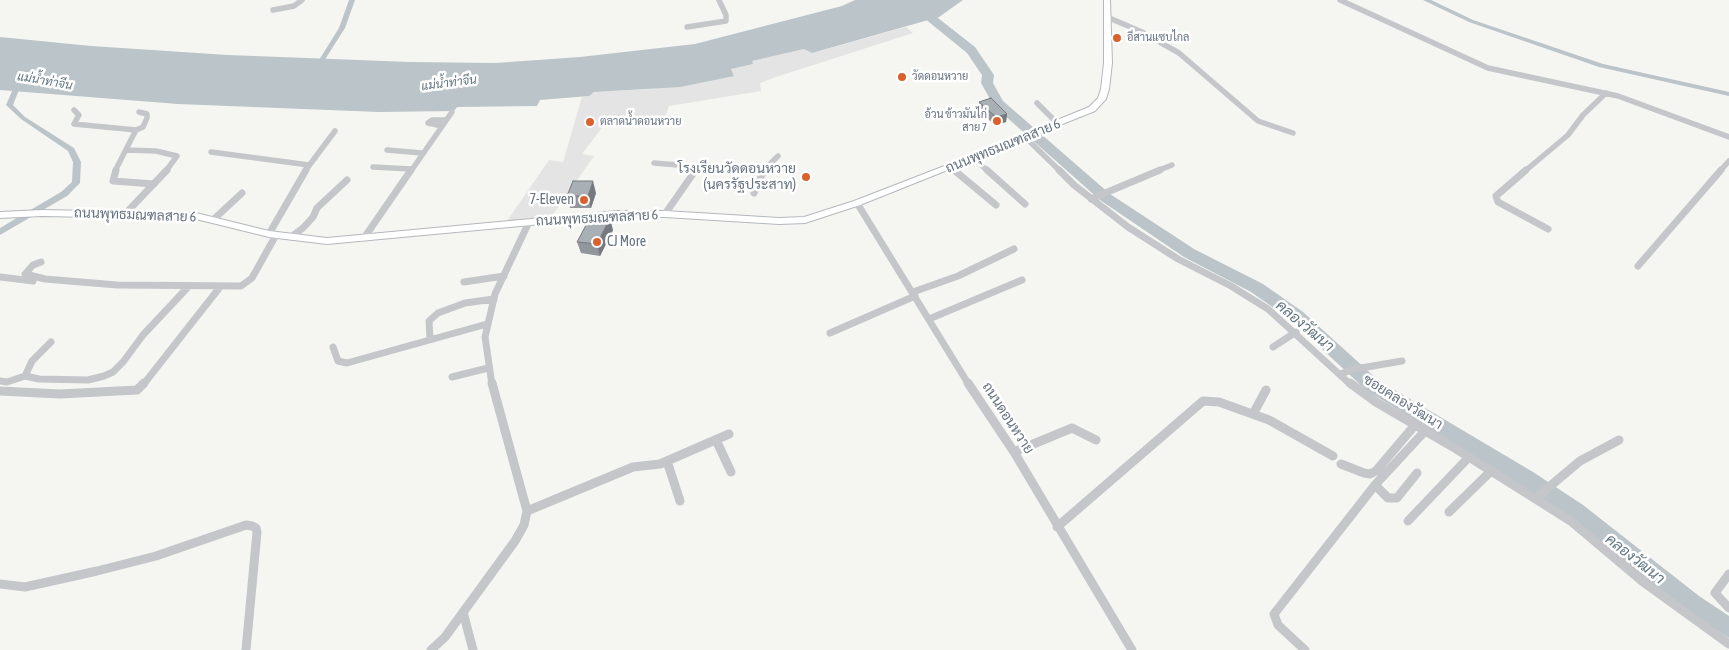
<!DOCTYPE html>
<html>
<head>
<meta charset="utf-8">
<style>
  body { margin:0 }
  canvas { display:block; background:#f5f5f2 }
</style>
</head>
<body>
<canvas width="1729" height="650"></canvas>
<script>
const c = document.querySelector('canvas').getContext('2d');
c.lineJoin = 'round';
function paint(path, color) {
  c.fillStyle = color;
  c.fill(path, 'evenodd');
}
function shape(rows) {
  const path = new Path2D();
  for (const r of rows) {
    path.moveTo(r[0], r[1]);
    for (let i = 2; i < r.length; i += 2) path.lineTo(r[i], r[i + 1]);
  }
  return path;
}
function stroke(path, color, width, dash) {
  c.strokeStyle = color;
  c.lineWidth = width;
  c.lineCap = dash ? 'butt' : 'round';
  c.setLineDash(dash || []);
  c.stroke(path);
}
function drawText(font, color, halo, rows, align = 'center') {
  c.font = font + ' "Asap Condensed",Sarabun,sans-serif';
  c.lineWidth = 5;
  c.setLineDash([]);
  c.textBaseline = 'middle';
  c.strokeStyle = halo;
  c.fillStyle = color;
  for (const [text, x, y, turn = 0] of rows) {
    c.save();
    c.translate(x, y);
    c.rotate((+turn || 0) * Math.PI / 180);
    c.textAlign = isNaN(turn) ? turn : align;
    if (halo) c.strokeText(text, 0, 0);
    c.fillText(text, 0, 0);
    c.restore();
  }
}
const built = shape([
  [906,27,913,33,776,77,760,83,761,91,669,106,665,117,606,118,604,125,582,154,594,156,552,216,507,221,549,160,563,162,582,97,589,96,594,92,651,89,734,75,730,69,753,64,751,61,804,49,813,53]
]);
const water = shape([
  [855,0,963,0,939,17,812,53,804,49,752,61,753,64,731,69,734,76,680,87,594,92,589,96,540,100,537,106,457,107,454,111,379,112,178,104,0,90,0,37,91,46,228,55,410,62,495,63,580,57,695,44,842,6]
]);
const canal = shape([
  [349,0,355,0,345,28,319,69,315,69,314,68,339,28,349,0],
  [1423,0,1431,0,1473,20,1603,64,1729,92,1729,96,1599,67,1469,22,1423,0],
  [19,80,22,82,13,105,25,117,74,148,81,162,80,183,67,196,0,235,0,228,61,192,72,182,73,162,68,151,21,119,6,105,16,82,19,80]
]);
const river = shape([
  [902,0,915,0,975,47,994,75,993,83,1003,101,1110,194,1194,249,1263,284,1303,312,1378,380,1533,472,1583,505,1699,596,1729,616,1729,638,1685,610,1569,517,1519,484,1366,390,1291,320,1251,292,1184,257,1100,200,994,106,981,83,982,75,967,53,902,0]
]);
const minorFar2 = shape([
  [1340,0,1488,68,1618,96,1729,137],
  [273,10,294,6,302,0],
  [1107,17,1142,32,1179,53,1258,121,1293,133],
  [687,27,726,21,726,15,719,0],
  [1037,103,1058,124],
  [74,110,79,115,74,124,136,130,115,171],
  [442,126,428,123,432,120,446,120],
  [136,130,143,127,147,118,147,114,139,112],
  [1025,137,1060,171],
  [126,150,156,151,177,156,166,171],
  [387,150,422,153],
  [211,152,309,165],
  [973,158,988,171],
  [654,163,678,165,695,171],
  [373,167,411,169],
  [950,167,955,171],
  [305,171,335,131],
  [411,171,452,112],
  [763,171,778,156],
  [1157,171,1172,165],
  [1525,171,1568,135,1583,115,1606,93],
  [1720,171,1729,161]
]);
const minorFar1 = shape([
  [116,170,113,181,154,184],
  [954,170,996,205],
  [987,170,1025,204],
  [1059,170,1074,185,1128,227,1178,259,1231,286,1268,309,1351,385],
  [1526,170,1496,196,1498,202,1548,229],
  [754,193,764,170],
  [1091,199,1160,170],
  [857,203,969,385],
  [125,214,167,170],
  [665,214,695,171,693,170],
  [214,219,242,193],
  [269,234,306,170],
  [291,237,303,228,313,217,317,208,347,180],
  [364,238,411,170],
  [41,262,33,265,25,274,45,279,117,285,241,286,252,278,276,235],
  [1638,266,1721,170],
  [0,277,33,281],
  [464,282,504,276],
  [913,292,958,276,1014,249],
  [929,319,1022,280],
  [830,333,915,296],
  [430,339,429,321,438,313,465,303,494,299],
  [51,342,32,361,25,376,39,379,88,380,104,376,113,372,123,362,143,335,188,287],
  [333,347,338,361,347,363,487,324],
  [1273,347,1296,332],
  [1340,374,1355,369,1402,361],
  [452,377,488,368],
  [0,381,7,382,25,376],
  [143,385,220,287],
  [492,385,485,337,495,294,529,222]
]);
const minor = shape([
  [968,383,1014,452,1132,650],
  [1350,383,1376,402,1453,447,1572,522,1642,581,1729,644],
  [0,391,60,394,137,390,144,383],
  [1253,414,1266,390],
  [716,440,731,472],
  [1014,452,1072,428,1096,440],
  [667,461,680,501],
  [1341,464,1364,473,1370,474,1376,471,1415,425],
  [1375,485,1388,498,1397,498,1417,473],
  [1536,498,1580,461,1619,440],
  [527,511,633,467,660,464,729,434],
  [1449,512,1491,471],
  [1408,521,1469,457],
  [1057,527,1203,401,1219,402,1269,420,1333,456],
  [1729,574,1715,593,1729,608],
  [0,584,25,587,97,571,156,556,246,525,252,526,256,528,257,532,246,650],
  [463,612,473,650],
  [431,650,445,637,515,541,524,525,527,511,492,383],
  [1305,650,1278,625,1274,614,1375,485,1425,431]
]);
const secondary = shape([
  [1104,0,1110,0,1112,63,1109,89,1106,99,1095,111,860,205,805,223,779,224,665,217,617,217,327,244,269,237,196,219,42,216,0,218,0,212,42,210,196,213,269,231,327,238,617,211,665,211,779,218,804,217,854,201,947,165,1089,107,1098,98,1101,89,1104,63,1104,0]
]);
const wall = shape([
  [979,102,1007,114,1006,122,995,125,978,110],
  [596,193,591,208,570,208,567,196],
  [613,230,600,256,581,253,577,242]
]);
const shadedWall = shape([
  [1007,114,1006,122,995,125,996,117],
  [593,181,596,193,591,208,588,196],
  [610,218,613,230,600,256,597,244]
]);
const building = shape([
  [991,98,1007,114,996,117,979,102,991,98],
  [573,181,593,181,588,196,567,196,573,181],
  [591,216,610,218,597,244,577,242,591,216]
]);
const markers = [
  [1117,38,5,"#da612e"],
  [902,77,5,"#da612e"],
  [997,121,5,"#da612e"],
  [590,122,5,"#da612e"],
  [806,177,5,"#da612e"],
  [584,200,5,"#da612e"],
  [597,242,5,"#da612e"]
];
const farPoinames = [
  ["อีสานแซบไกล",1127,38],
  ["วัดดอนหวาย",912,77],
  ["อ้วน ข้าวมันไก่",987,115,"right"],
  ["สาย 7",987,128,"right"],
  ["ตลาดน้ำดอนหวาย",600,122]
];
const farWaternames = [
  ["แม่น้ำท่าจีน",45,81,10],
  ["แม่น้ำท่าจีน",449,83,-7]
];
const streetNames = [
  ["ถนนพุทธมณฑลสาย 6",1003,146,-22],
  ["ถนนพุทธมณฑลสาย 6",135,215,2],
  ["ถนนพุทธมณฑลสาย 6",597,218,-3],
  ["ซอยคลองวัฒนา",1403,402,32],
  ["ถนนดอนหวาย",1008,418,57]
];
const poiNames = [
  ["โรงเรียนวัดดอนหวาย",796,169],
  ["(นครรัฐประสาท)",796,185],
  ["7-Eleven",574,200],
  ["CJ More",607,242,"left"]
];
const waterNames = [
  ["คลองวัฒนา",1305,326,40],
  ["คลองวัฒนา",1635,559,38]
];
paint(built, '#e3e4e3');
paint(water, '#bbc4c9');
paint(canal, '#bbc4c9');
paint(river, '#bbc4c9');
stroke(secondary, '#b4b8bc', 2);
stroke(minorFar2, '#c4c6ca', 5.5);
stroke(minorFar1, '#c4c6ca', 7);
stroke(minor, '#c4c6ca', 9);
paint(secondary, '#fff');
paint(wall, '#90969c');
paint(shadedWall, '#767a7f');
paint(building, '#a8afb5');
stroke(building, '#767a7f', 1);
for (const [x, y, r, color] of markers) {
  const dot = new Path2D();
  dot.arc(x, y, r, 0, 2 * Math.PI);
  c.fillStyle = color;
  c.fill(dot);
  stroke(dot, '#fff', 2);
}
drawText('11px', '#667381', '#fff', farPoinames, 'left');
drawText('italic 12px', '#62757f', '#fff', farWaternames);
drawText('14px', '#667381', '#fff', streetNames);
drawText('14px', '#667381', '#fff', poiNames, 'right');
drawText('italic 15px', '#62757f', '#fff', waterNames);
</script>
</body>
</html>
